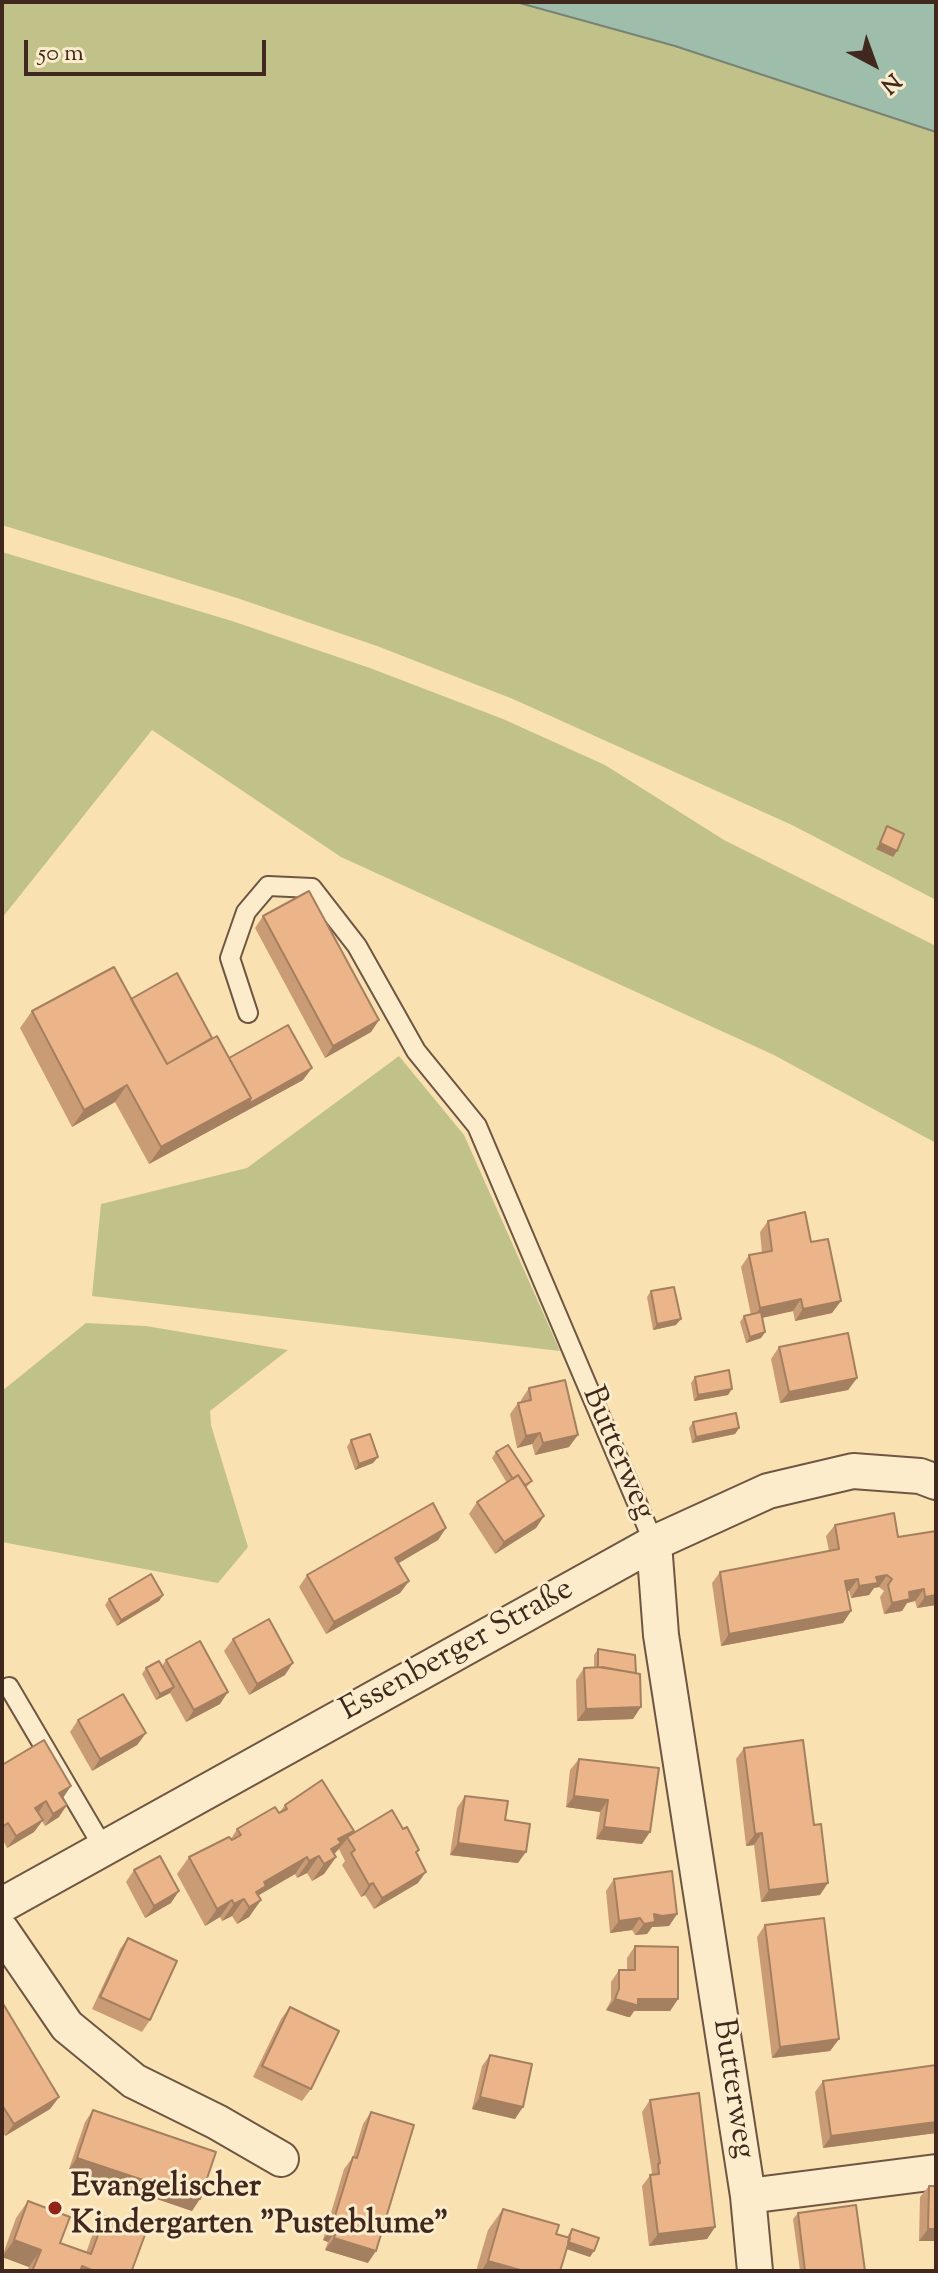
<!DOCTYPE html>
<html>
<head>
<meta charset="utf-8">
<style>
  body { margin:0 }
  #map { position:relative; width:938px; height:2273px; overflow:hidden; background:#fae1b1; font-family:"Sorts Mill Goudy",serif }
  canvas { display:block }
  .frame { position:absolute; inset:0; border:4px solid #41281e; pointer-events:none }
  .north { position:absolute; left:834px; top:24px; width:80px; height:80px; -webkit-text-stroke:6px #fceccc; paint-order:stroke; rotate:139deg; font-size:22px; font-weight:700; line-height:32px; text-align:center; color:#41281e }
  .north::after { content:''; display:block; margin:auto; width:28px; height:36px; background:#41281e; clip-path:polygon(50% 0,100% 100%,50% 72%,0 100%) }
  .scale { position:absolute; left:24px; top:40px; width:242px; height:36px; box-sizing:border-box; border:4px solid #41281e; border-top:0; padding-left:10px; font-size:24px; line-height:28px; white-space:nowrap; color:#41281e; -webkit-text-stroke:6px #fceccc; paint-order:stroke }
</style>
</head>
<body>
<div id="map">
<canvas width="938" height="2273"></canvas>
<div class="frame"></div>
<div class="north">N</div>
<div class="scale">50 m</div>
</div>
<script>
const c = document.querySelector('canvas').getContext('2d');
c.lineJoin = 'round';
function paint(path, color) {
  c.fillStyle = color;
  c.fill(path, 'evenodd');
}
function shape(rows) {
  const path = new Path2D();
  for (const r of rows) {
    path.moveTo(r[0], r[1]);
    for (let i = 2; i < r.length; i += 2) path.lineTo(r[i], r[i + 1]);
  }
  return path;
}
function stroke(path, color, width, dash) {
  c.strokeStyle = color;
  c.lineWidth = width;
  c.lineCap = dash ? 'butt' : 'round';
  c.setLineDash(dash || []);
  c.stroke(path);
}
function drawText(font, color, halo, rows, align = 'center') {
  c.font = font + ' "Sorts Mill Goudy",serif';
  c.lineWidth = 6;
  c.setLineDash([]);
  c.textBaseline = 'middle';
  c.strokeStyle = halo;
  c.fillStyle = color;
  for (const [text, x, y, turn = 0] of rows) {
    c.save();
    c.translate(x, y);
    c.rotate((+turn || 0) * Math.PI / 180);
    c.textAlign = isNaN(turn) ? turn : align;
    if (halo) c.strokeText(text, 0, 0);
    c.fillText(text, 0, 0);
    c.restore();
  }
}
const green = shape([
  [2,2,516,2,675,46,936,132,936,900,792,825,513,699,377,646,237,598,2,525],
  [2,552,232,621,370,668,503,719,605,765,724,840,936,946,936,1143,774,1055,341,857,152,730,2,918],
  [399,1056,464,1135,560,1351,92,1296,101,1204,247,1168],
  [86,1323,146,1326,288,1350,210,1411,211,1425,248,1547,218,1583,2,1542,2,1391]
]);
const water = shape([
  [516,2,936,2,936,132,675,46,516,2]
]);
const lane = shape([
  [248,1013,230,958,246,912,268,886,312,888,357,946,416,1051,477,1126,654,1543],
  [9,1687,103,1847]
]);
const street = shape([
  [654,1543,661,1635,748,2196,755,2271],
  [2,1905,654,1543,768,1491,853,1471,920,1476,936,1482],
  [2,1931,67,2026,134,2081,217,2122,281,2159],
  [748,2196,936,2172]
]);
const wall = shape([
  [263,916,379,1020,371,1032,325,1058,255,928],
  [131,999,212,1038,229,1058,303,1080,149,1164,115,1102,72,1127,20,1028,32,1011],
  [768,1221,811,1242,832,1313,795,1321,793,1311,762,1318,765,1332,761,1338,746,1343,740,1322,744,1316,751,1315,741,1267,749,1255,762,1253,760,1232],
  [651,1291,676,1325,653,1330,647,1297],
  [779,1347,857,1378,848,1390,780,1403,771,1359],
  [695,1377,728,1395,694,1401,691,1383],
  [529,1388,569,1447,535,1455,532,1444,517,1448,510,1414,518,1403,521,1402,521,1400],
  [693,1422,739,1428,735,1434,692,1443,689,1428],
  [351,1440,373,1463,355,1470,347,1447],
  [496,1452,532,1481,526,1488,544,1516,536,1528,495,1554,469,1514,477,1502,507,1483,492,1458],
  [835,1525,898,1537,936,1531,936,1605,917,1608,915,1601,907,1603,902,1611,884,1614,880,1597,884,1591,879,1587,874,1588,869,1595,851,1598,849,1591,847,1591,851,1611,843,1623,721,1646,712,1583,720,1572,829,1551,826,1536],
  [446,1528,438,1540,398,1563,409,1581,400,1593,326,1634,299,1587,307,1575],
  [163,1595,159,1601,117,1626,105,1605,109,1599],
  [233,1639,285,1675,249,1695,224,1651],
  [598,1649,633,1719,577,1721,576,1680,584,1668,594,1668,594,1655],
  [166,1660,220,1704,186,1722,170,1693,156,1700,142,1674,146,1668,162,1666],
  [78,1720,146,1733,137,1745,92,1771,70,1732],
  [744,1748,820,1895,761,1902,754,1845,746,1846,736,1759],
  [579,1759,642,1844,596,1839,600,1812,566,1807,570,1770],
  [2,1765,63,1798,59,1817,45,1826,42,1821,34,1832,7,1848,2,1838],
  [465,1796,518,1863,450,1855,457,1808],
  [285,1805,350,1836,417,1854,418,1883,374,1909,365,1895,361,1897,342,1865,345,1861,339,1849,334,1854,336,1857,324,1874,312,1881,307,1873,297,1878,295,1874,259,1895,261,1900,249,1917,237,1924,232,1916,222,1921,220,1917,205,1926,177,1874,189,1857,231,1839,237,1829,279,1813],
  [134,1870,171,1903,145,1918,126,1882],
  [614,1879,677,1914,669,1926,652,1927,647,1934,635,1935,632,1930,610,1933,606,1891],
  [765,1925,839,2039,830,2051,772,2058,757,1937],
  [128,1938,150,2020,142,2032,92,2009,120,1949],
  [635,1946,678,1999,670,2011,634,2011,630,2017,628,2017,606,2010,611,2000,611,1982,619,1970,627,1970,627,1958],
  [2,2002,59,2097,50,2109,5,2136,2,2130],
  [290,2007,311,2089,302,2101,253,2077,281,2019],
  [490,2055,515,2119,472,2109,482,2066],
  [936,2065,936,2133,823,2148,815,2092,823,2081],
  [650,2100,715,2227,707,2239,649,2246,642,2186,652,2173,642,2112],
  [93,2110,192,2211,69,2169,85,2122],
  [371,2112,368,2263,325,2250,328,2242,323,2240,344,2169,353,2157,363,2124],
  [929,2186,936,2241,919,2241,920,2197],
  [28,2201,60,2243,86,2253,93,2233,105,2216,132,2270,135,2271,27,2271,29,2267,2,2257,16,2218],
  [503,2209,556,2234,567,2237,572,2229,590,2257,566,2249,560,2271,476,2271,488,2230],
  [798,2213,865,2271,800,2271,793,2219]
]);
const shadedWall = shape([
  [880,843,897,851,893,857,876,849],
  [379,1020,371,1032,325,1058,333,1046],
  [312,1068,303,1080,149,1164,161,1147,251,1098],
  [127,1085,115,1102,72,1127,84,1110],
  [801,1299,793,1311,752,1320,760,1308],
  [841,1301,832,1313,795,1321,803,1309],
  [681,1319,676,1325,653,1330,657,1324],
  [765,1332,761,1338,746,1343,750,1337],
  [857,1378,848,1390,780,1403,789,1392],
  [732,1389,728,1395,694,1401,698,1395],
  [739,1428,735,1434,692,1443,696,1437],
  [540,1433,532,1444,517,1448,526,1436],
  [578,1435,569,1447,535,1455,543,1443],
  [378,1457,373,1463,355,1470,359,1464],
  [544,1516,536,1528,495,1554,504,1542],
  [446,1528,438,1540,387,1570,395,1558],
  [887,1575,879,1587,874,1588,869,1595,851,1598,859,1586,876,1577],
  [858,1579,849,1591,837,1593,845,1581],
  [409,1581,400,1593,326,1634,334,1622],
  [924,1589,915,1601,907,1603,902,1611,884,1614,892,1603,909,1592],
  [163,1595,159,1601,117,1626,121,1620],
  [936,1595,936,1605,917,1608,925,1597],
  [851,1611,843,1623,721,1646,729,1634],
  [293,1663,285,1675,249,1695,257,1684],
  [174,1687,170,1693,156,1700,160,1694],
  [228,1692,220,1704,186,1722,194,1710],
  [641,1707,633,1719,577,1721,586,1709],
  [146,1733,137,1745,92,1771,100,1759],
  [71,1786,63,1798,59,1793],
  [574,1796,608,1800,600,1812,566,1807],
  [46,1801,38,1813,35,1808],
  [67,1805,59,1817,45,1826,53,1814],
  [43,1820,34,1832,7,1848,16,1836],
  [604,1827,650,1832,642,1844,596,1839],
  [354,1831,329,1860,322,1861,338,1839],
  [762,1833,754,1845,746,1846,755,1834],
  [458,1843,526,1852,518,1863,450,1855],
  [319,1856,307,1873,297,1878,309,1861],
  [307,1857,295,1874,259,1895,254,1903,256,1892,264,1882],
  [336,1857,324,1874,312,1881,324,1864],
  [426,1872,418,1883,374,1909,382,1898],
  [373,1883,365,1895,361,1897,369,1885],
  [828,1883,820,1895,761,1902,769,1890],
  [179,1891,171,1903,145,1918,154,1906],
  [244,1899,232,1916,222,1921,234,1904],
  [232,1900,220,1917,205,1926,217,1909],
  [261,1900,249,1917,237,1924,249,1907],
  [654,1914,677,1914,669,1926,652,1927,647,1934,635,1935,644,1924],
  [640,1918,632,1930,610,1933,619,1921],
  [615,1999,678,1999,670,2011,634,2011,630,2017,628,2017,606,2010],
  [839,2039,830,2051,772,2058,780,2047],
  [59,2097,50,2109,5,2136,14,2124],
  [480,2097,523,2107,515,2119,472,2109],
  [936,2122,936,2133,823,2148,831,2136],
  [77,2158,200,2199,192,2211,69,2169],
  [715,2227,707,2239,649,2246,658,2234],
  [331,2229,336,2230,328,2242,323,2240],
  [928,2229,936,2229,936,2241,919,2241],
  [334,2238,376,2251,368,2263,325,2250],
  [14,2240,41,2250,29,2267,2,2257],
  [568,2242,594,2251,590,2257,564,2248],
  [488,2261,524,2271,481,2271],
  [82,2266,94,2271,79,2271]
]);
const building = shape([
  [887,826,904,834,897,851,880,843,887,826],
  [309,891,379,1020,333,1046,263,916,309,891],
  [114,967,167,1064,217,1036,251,1098,161,1147,127,1085,84,1110,32,1011,114,967],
  [177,973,212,1038,167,1064,131,999,177,973],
  [288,1025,312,1068,248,1104,251,1098,229,1058,288,1025],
  [805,1212,811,1242,828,1239,841,1301,803,1309,801,1299,760,1308,749,1255,772,1251,768,1221,805,1212],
  [674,1287,681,1319,657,1324,651,1291,674,1287],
  [761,1312,765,1332,750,1337,744,1316,761,1312],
  [848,1333,857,1378,789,1392,779,1347,848,1333],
  [729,1370,732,1389,698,1395,695,1377,729,1370],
  [565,1380,578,1435,543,1443,540,1433,526,1436,518,1403,531,1400,529,1388,565,1380],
  [736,1413,739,1428,696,1437,693,1422,736,1413],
  [370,1434,378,1457,359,1464,351,1440,370,1434],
  [508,1445,532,1481,525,1485,518,1475,513,1479,496,1452,508,1445],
  [518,1475,544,1516,504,1542,477,1502,518,1475],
  [433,1503,446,1528,395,1558,409,1581,334,1622,307,1575,433,1503],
  [894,1513,898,1537,936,1531,936,1595,925,1597,924,1589,909,1592,910,1599,892,1603,888,1585,892,1579,887,1575,876,1577,878,1583,859,1586,858,1579,845,1581,851,1611,729,1634,720,1572,839,1549,835,1525,894,1513],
  [151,1574,163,1595,121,1620,109,1599,151,1574],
  [269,1619,293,1663,257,1684,233,1639,269,1619],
  [200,1641,228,1692,194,1710,166,1660,200,1641],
  [598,1649,635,1655,636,1673,598,1667,598,1649],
  [159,1661,174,1687,160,1694,146,1668,159,1661],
  [602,1667,640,1674,641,1707,586,1709,584,1668,602,1667],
  [123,1694,146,1733,100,1759,78,1720,123,1694],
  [44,1740,71,1786,59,1793,67,1805,53,1814,46,1801,35,1808,43,1820,16,1836,8,1823,2,1827,2,1765,44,1740],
  [803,1740,814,1825,821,1824,828,1883,769,1890,762,1833,755,1834,744,1748,803,1740],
  [579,1759,659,1768,650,1832,604,1827,608,1800,574,1796,579,1759],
  [322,1780,354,1831,338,1839,341,1843,331,1849,336,1857,324,1864,319,1856,309,1861,307,1857,264,1882,266,1886,256,1892,261,1900,249,1907,244,1899,234,1904,232,1900,217,1909,189,1857,229,1837,232,1840,241,1835,237,1829,275,1807,279,1813,287,1809,285,1805,322,1780],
  [465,1796,508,1801,505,1820,530,1824,526,1852,458,1843,465,1796],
  [392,1810,403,1829,407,1827,419,1850,416,1852,426,1872,382,1898,373,1883,369,1885,351,1853,355,1850,347,1837,392,1810],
  [160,1856,179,1891,154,1906,134,1870,160,1856],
  [672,1871,677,1914,662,1916,654,1914,655,1922,644,1924,640,1918,619,1921,614,1879,672,1871],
  [824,1918,839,2039,780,2047,765,1925,824,1918],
  [128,1938,177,1961,150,2020,100,1997,128,1938],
  [635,1946,678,1947,678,1999,638,1999,638,2005,636,2005,615,1999,619,1989,619,1970,635,1970,635,1946],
  [2,2002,59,2097,14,2124,2,2105,2,2002],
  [290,2007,339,2031,311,2089,262,2066,290,2007],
  [490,2055,532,2064,523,2107,480,2097,490,2055],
  [936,2065,936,2122,831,2136,823,2081,936,2065],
  [699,2093,715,2227,658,2234,650,2175,659,2174,658,2164,660,2163,650,2100,699,2093],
  [93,2110,216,2152,200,2199,77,2158,93,2110],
  [371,2112,414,2125,376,2251,334,2238,336,2230,331,2229,353,2157,357,2158,371,2112],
  [929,2186,936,2186,936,2229,928,2229,929,2186],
  [28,2201,70,2217,60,2243,91,2254,105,2216,146,2232,132,2270,135,2271,94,2271,82,2266,80,2271,32,2271,41,2250,14,2240,28,2201],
  [856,2205,865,2271,805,2271,798,2213,856,2205],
  [503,2209,559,2225,556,2234,570,2238,560,2271,524,2271,488,2261,503,2209],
  [572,2229,599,2238,594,2251,568,2242,572,2229]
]);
const markers = [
  [55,2208,8,"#8f2418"]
];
const streetNames = [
  ["Butterweg",616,1454,67],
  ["Essenberger Straße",458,1652,-29],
  ["Butterweg",731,2089,81]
];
const poiNames = [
  ["Evangelischer",71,2190],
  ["Kindergarten \"Pusteblume\"",71,2227]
];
paint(green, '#c0c28a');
paint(water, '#9ebeab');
stroke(water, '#798273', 2);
stroke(lane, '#6f5643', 22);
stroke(street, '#6f5643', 38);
stroke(lane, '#fceccc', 18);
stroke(street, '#fceccc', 34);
paint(wall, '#ca9c76');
paint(shadedWall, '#a47f60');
paint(building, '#ebb589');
stroke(building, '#a47f60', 2);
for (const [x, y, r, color] of markers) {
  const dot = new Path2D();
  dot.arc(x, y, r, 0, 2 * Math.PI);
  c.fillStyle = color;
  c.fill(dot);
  stroke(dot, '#fceccc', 3);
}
drawText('32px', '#41281e', '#fceccc', streetNames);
drawText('bold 32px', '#41281e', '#fceccc', poiNames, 'left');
</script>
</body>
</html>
